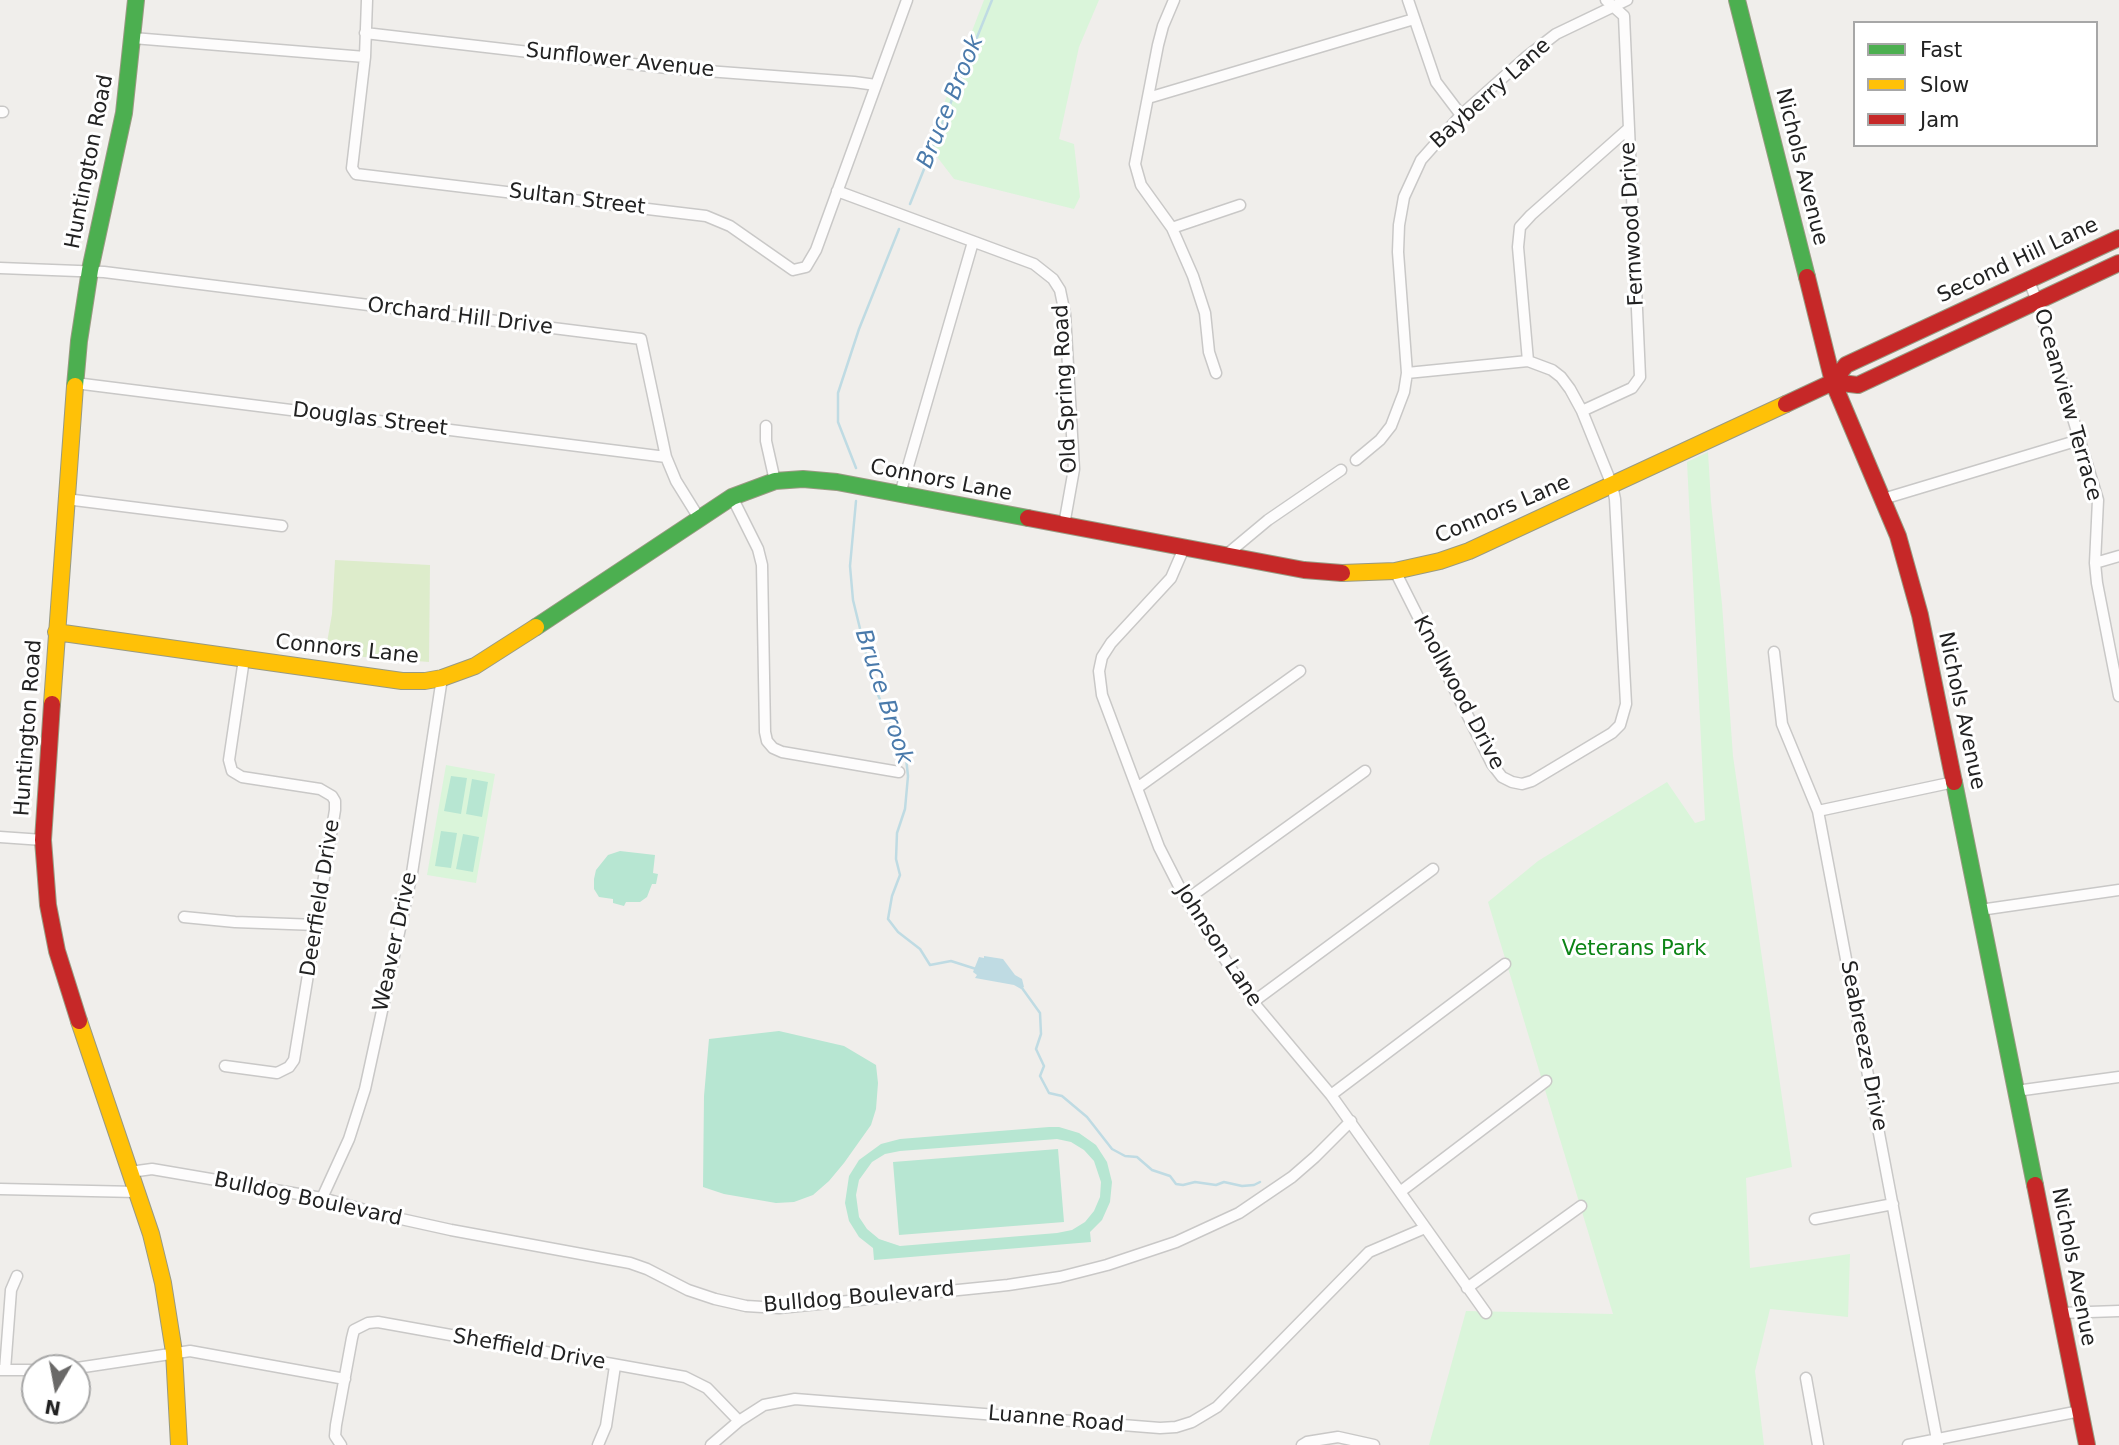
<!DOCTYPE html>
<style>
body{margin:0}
#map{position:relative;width:2119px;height:1445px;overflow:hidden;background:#f0eeeb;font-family:"DejaVu Sans",sans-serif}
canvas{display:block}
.legend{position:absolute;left:1853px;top:21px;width:245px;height:126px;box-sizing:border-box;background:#fff;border:2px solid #a7a7a7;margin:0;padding:9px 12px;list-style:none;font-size:21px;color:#222}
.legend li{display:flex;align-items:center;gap:14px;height:35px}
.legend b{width:35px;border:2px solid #a7a7a7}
.north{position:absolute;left:21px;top:1354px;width:70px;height:70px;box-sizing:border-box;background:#fff;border:2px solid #a7a7a7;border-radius:50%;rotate:190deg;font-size:19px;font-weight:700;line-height:28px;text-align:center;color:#222}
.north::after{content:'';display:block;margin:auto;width:24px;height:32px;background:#6a6968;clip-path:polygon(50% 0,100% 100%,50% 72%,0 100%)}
</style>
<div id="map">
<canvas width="2119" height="1445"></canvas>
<ul class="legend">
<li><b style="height:9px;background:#4caf50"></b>Fast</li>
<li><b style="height:9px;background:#ffc107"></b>Slow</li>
<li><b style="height:9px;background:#c62828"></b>Jam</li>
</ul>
<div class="north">N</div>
</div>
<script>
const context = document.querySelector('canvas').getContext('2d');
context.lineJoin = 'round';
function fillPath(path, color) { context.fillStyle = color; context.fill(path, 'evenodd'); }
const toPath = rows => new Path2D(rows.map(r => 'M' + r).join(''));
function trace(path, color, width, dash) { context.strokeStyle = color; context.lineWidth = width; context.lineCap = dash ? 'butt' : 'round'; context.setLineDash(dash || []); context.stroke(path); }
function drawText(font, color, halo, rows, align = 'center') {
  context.font = font + ' "DejaVu Sans",sans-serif'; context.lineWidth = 6; context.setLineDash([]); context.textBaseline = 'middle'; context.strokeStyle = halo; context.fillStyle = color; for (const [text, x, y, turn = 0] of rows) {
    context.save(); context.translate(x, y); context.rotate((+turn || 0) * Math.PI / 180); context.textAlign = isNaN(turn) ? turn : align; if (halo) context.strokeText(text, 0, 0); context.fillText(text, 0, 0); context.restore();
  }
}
fillPath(toPath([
 [335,560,430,565,429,662,325,654,332,614]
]), '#ddeccb');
fillPath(toPath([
 [984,0,1099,0,1079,47,1059,139,1074,144,1080,197,1074,209,954,179,928,145],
 [1708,452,1711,502,1722,604,1733,756,1792,1167,1746,1178,1750,1268,1850,1254,1848,1317,1770,1309,1755,1371,1764,1445,1429,1445,1466,1311,1613,1314,1488,902,1538,861,1667,782,1695,823,1705,820,1687,462],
 [446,765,495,774,476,883,427,875]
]), '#daf5da');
fillPath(toPath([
 [451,776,467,778,461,814,444,811],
 [472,779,488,782,482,817,466,814],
 [441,831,457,833,451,868,435,866],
 [463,834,479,837,473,872,456,869],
 [620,851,655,855,653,873,658,874,656,884,652,884,647,897,640,902,626,902,624,906,613,903,613,899,599,897,594,889,594,879,596,870,608,855],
 [779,1031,844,1046,876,1065,878,1083,876,1109,871,1125,844,1163,829,1181,813,1195,794,1202,776,1203,724,1194,703,1187,704,1096,709,1039],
 [1049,1127,1059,1127,1079,1133,1096,1145,1107,1162,1112,1182,1110,1202,1102,1220,1090,1232,1091,1242,874,1260,873,1248,859,1237,849,1221,845,1203,849,1176,859,1160,881,1144,900,1139],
 [1057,1139,1071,1142,1084,1150,1094,1161,1101,1182,1100,1197,1094,1211,1085,1222,1072,1230,1057,1233,900,1246,879,1239,867,1229,859,1217,856,1195,859,1180,872,1162,885,1154,900,1151],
 [1058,1149,1064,1222,899,1235,893,1162]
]), '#b7e6d2');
fillPath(toPath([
 [984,956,1003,959,1015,975,1022,979,1024,987,1021,989,1014,985,975,978,977,975,973,972,979,957,984,958]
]), '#bfdbe3');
trace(toPath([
 [910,204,992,0],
 [856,468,838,422,838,393,859,329,899,229],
 [856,501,850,566,853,600,874,686,906,758,908,776,905,809,897,833,896,859,900,875,892,896,888,919,898,932,920,949,930,965,951,961,976,969],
 [1022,988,1040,1013,1041,1034,1036,1049,1044,1066,1040,1076,1049,1093,1062,1096,1087,1117,1112,1149,1125,1156,1137,1157,1152,1170,1170,1176,1176,1184,1183,1185,1195,1182,1216,1185,1224,1182,1242,1186,1254,1185,1260,1182]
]), '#bfdbe3', 2.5);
const street = toPath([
 [367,0,365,57,352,168,356,174,706,216,730,226,793,270,806,267,816,250,907,0],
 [1174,0,1163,26,1158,45,1135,164,1141,185,1172,228,1193,276,1205,313,1209,352,1216,373],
 [1408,0,1436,82,1461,115],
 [365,33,667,68,854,82,876,85],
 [133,38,365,57],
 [1148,98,1414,19],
 [0,112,3,112],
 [837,191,1034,264,1053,279,1060,290,1065,314,1074,469,1064,525],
 [1172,228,1240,205],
 [0,268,104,272,641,339,666,457,676,481,699,518],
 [2029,281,2037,301,2098,500,2095,563,2097,583,2119,696],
 [1528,361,1518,247,1520,227,1531,215,1628,129],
 [75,383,666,457],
 [1582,411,1632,388,1640,377,1624,16,1606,0],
 [766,426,766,441,775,481],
 [1356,460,1380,440,1391,426,1404,392,1407,373,1398,252,1399,225,1404,197,1421,160,1461,115,1525,58,1556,34,1627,0],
 [900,494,973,242],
 [732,497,758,549,762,565,765,732,767,741,773,748,782,752,899,772],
 [66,499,282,526],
 [1883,499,2079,440],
 [1184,548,1171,578,1111,643,1102,657,1099,671,1102,695,1159,847,1186,900,1253,1002,1331,1095,1486,1313],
 [1226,555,1268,520,1341,470],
 [2095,563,2119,556],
 [1395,571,1492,764,1502,777,1512,782,1522,784,1532,781,1612,733,1620,725,1626,704,1615,499,1612,485,1582,411,1570,389,1561,377,1552,370,1528,361,1407,373],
 [1774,652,1782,724,1818,811,1938,1445],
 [1137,788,1300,671],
 [1818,811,1954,782],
 [0,837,43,840],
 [1186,900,1365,771],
 [1980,910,2119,890],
 [184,917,235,922,317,925],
 [1253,1002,1433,869],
 [225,1066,277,1073,289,1067,294,1060,335,810,335,801,332,796,320,789,242,777,232,771,229,760,244,659],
 [2016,1091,2119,1077],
 [1331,1095,1505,964],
 [130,1172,152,1169,322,1198,383,1215,451,1230,630,1263,647,1269,688,1290,715,1299,746,1306,779,1308,1008,1285,1060,1277,1107,1265,1176,1242,1239,1213,1292,1177,1315,1157,1351,1121],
 [0,1189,137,1192],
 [1400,1192,1546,1081],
 [322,1198,349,1139,365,1089,412,873,442,678],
 [1815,1219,1893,1204],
 [1467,1288,1581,1206],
 [2060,1313,2119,1311],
 [77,1368,190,1351,345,1379],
 [0,1370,35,1370],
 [5,1370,11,1290,17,1276],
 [1806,1378,1818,1445],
 [341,1445,335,1436,336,1425,352,1338,354,1330,368,1323,378,1322,685,1377,707,1388,739,1421],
 [598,1445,606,1426,615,1366],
 [711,1445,739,1421,764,1405,795,1399,1160,1428,1176,1427,1192,1422,1217,1407,1369,1252,1425,1228],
 [1302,1445,1307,1442,1338,1437,1374,1445],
 [1908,1445,2080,1411]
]);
const fast = toPath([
 [1737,0,1807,277],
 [75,386,79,341,90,270,124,113,136,0],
 [536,627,732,497,775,481,803,479,837,482,1028,518],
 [1954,782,2035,1185]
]);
const slow = toPath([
 [1342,573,1395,571,1440,561,1469,551,1786,404],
 [56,632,402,681,425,681,442,678,475,666,536,627],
 [52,704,75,386],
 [79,1021,151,1234,163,1283,174,1352,179,1445]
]);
const jam = toPath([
 [1807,277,1833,382,1898,536,1920,615,1954,782],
 [1833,382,1858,385,2119,263],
 [1786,404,1833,382,1846,365,2119,238],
 [1028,518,1304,570,1342,573],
 [52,704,43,840,48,905,57,951,79,1021],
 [2035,1185,2087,1445]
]);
trace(street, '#c9c8c7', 13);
trace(fast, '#999a82', 18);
trace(slow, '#999a82', 18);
trace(jam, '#999a82', 18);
trace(street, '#fdfcfc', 10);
trace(fast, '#4caf50', 16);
trace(slow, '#ffc107', 16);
trace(jam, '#c62828', 16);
drawText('21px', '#222', '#fff', [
 ["Sunflower Avenue",620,61,6],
 ["Bayberry Lane",1491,94,-42],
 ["Huntington Road",90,162,-79],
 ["Nichols Avenue",1801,167,76],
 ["Sultan Street",577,200,7],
 ["Fernwood Drive",1633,224,-93],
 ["Second Hill Lane",2018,261,-25],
 ["Orchard Hill Drive",460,317,7],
 ["Old Spring Road",1066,389,-93],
 ["Oceanview Terrace",2067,405,74],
 ["Douglas Street",370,420,7],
 ["Connors Lane",941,481,11],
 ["Connors Lane",1503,510,-23],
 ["Connors Lane",347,650,6],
 ["Knollwood Drive",1458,693,62],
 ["Nichols Avenue",1961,711,78],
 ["Huntington Road",29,728,-86],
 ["Deerfield Drive",321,898,-81],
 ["Weaver Drive",396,942,-78],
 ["Johnson Lane",1218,946,57],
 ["Seabreeze Drive",1863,1046,79],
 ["Bulldog Boulevard",308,1200,12],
 ["Nichols Avenue",2073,1267,79],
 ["Bulldog Boulevard",859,1298,-5],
 ["Sheffield Drive",529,1350,10],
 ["Luanne Road",1056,1420,5]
]);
drawText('21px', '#0c8416', '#fff', [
 ["Veterans Park",1634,950]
]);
drawText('italic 23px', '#4a7aab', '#fff', [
 ["Bruce Brook",951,102,-68],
 ["Bruce Brook",883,697,72]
]);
</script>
